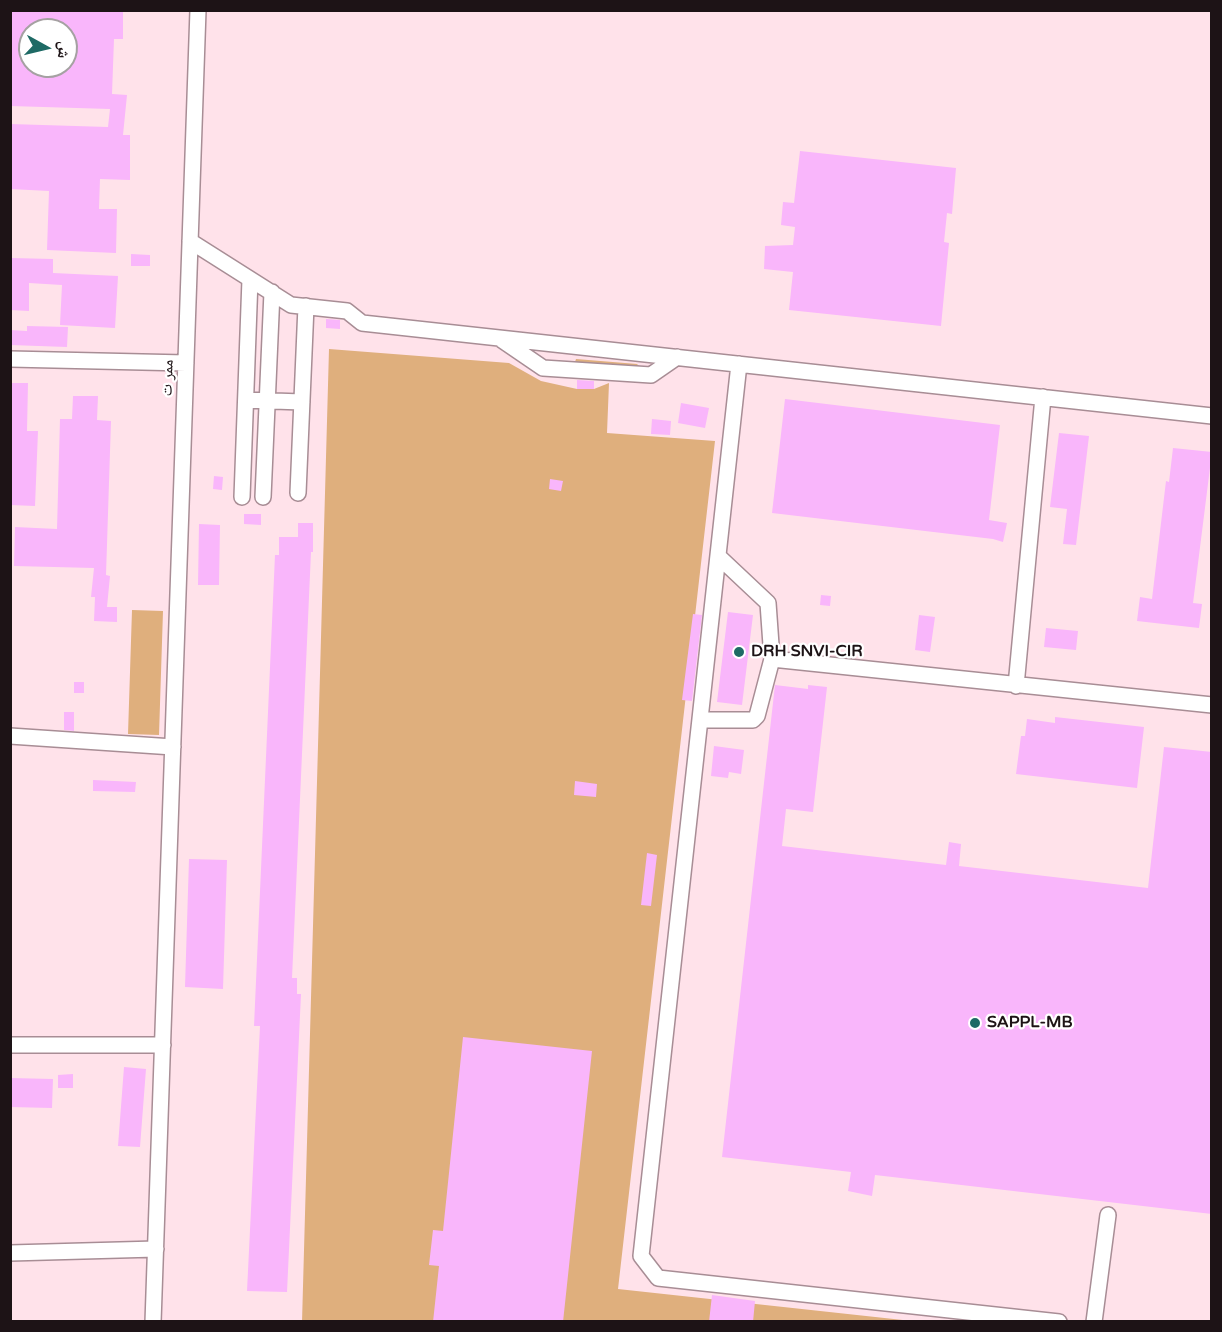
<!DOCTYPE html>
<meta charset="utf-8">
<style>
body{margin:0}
#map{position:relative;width:1222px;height:1332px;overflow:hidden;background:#ffe2ea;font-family:"Varela Round","Noto Naskh Arabic",sans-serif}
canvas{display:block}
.frame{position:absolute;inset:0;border:12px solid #1d1316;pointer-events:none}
.north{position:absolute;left:18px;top:18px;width:60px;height:60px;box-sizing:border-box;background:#fff;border:2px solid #a5a1a2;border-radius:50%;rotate:98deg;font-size:16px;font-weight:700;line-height:24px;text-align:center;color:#1d1316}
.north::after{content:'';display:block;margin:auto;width:21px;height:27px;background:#1e6a65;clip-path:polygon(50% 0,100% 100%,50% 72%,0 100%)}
</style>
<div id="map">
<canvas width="1222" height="1332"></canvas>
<div class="frame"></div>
<div class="north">ش</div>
</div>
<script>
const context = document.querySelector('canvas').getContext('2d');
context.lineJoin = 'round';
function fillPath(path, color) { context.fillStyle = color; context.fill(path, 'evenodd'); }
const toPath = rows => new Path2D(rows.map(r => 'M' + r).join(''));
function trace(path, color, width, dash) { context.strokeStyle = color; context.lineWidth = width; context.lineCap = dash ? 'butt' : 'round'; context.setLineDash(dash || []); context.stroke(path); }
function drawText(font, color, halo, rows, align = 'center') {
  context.font = font + ' "Varela Round","Noto Naskh Arabic",sans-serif'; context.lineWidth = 4.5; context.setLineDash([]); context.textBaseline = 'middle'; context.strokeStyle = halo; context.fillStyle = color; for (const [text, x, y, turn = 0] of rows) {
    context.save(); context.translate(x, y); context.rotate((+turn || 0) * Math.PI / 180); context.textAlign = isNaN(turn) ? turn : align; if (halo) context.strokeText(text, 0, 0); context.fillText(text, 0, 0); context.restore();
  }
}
fillPath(toPath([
 [329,349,509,363,541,381,577,389,594,389,609,383,607,433,715,441,618,1289,912,1321,302,1322],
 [576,359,637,364,641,368,574,365],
 [132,610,163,611,159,735,128,734]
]), '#dfaf7d');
fillPath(toPath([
 [10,10,123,10,123,39,114,39,112,94,127,95,123,135,130,135,130,180,100,179,99,209,117,209,116,253,47,250,49,191,10,189,10,124,108,127,110,109,10,106],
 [30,30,66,30,66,66,30,66],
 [800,151,956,168,952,214,947,213,944,242,949,243,941,326,789,310,793,272,764,269,765,246,793,245,795,227,781,225,783,202,794,203],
 [131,254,150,255,150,266,131,266],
 [11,258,53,259,53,273,118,276,115,328,60,325,62,285,29,283,29,311,10,310],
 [326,319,340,320,340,329,326,328],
 [27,326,68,327,67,347,10,345,10,330,27,331],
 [577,380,594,381,594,389,577,389],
 [10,383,28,383,27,431,38,431,35,506,10,505],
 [73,396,98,396,97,420,111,421,106,575,110,576,107,607,117,607,117,622,94,621,95,597,91,597,94,568,14,566,15,527,57,529,60,419,72,419],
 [785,399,1000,425,989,520,1007,523,1003,542,993,539,772,513],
 [681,403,709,408,705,428,678,423],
 [652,419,671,421,670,435,651,434],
 [1059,433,1089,436,1076,545,1063,544,1067,509,1050,507],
 [1173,448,1212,452,1193,603,1202,604,1199,628,1137,621,1140,597,1152,599,1166,481,1169,482],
 [214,476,223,477,222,490,213,489],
 [550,479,563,481,561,491,549,489],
 [244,514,261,514,261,525,244,524],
 [298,523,313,523,313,552,311,552,292,978,297,978,297,994,301,994,287,1292,247,1291,260,1026,254,1026,275,555,279,555,279,537,298,537],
 [199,524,220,525,219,585,198,585],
 [821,595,831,596,830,606,820,605],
 [728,612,753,615,742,705,717,702],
 [693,614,702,615,692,701,682,700],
 [919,615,935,617,930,652,915,650],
 [1046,628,1078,631,1076,650,1044,647],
 [74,682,84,682,84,693,74,693],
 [775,685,808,689,808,685,827,687,813,812,786,809,782,846,946,865,949,842,961,844,959,866,1148,888,1164,747,1212,752,1212,1214,875,1175,872,1196,848,1191,851,1172,722,1157],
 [64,712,74,712,74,731,64,730],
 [1055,717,1144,727,1137,788,1016,774,1021,736,1025,736,1027,719,1055,723],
 [714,746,744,750,741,774,729,772,728,778,711,776],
 [93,780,136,782,135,792,93,791],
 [575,781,597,784,596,797,574,795],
 [647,853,657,855,651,906,641,905],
 [189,859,227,860,223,989,185,987],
 [463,1037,592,1051,563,1322,433,1322,439,1266,429,1265,433,1230,443,1231],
 [124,1067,146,1069,140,1147,118,1146],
 [73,1074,73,1088,58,1088,58,1075],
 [10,1078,53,1079,52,1108,10,1107],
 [712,1295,755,1301,753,1322,709,1322]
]), '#f9b6fb');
const minor = toPath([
 [190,241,291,305,347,311,362,323,1212,416],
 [502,340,543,368,651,375,677,357],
 [10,359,186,363],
 [739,364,641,1256,658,1278,1059,1322],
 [246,400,302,402],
 [298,493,306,306],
 [242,497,250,279],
 [263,497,272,292],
 [718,556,768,603,772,659,1212,705],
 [1016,686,1043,397],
 [700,720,753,720,757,716,772,659],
 [10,736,173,747],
 [10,1045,163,1045],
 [10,1253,156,1249],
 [153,1322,198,10],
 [1094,1322,1108,1215]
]);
trace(minor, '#a88d95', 18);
trace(minor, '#fff', 15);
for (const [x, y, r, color] of [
 [739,652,6,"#1e6a65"],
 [975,1023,6,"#1e6a65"]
]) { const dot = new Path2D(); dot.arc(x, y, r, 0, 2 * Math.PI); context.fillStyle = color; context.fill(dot); trace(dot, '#fff', 2); }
drawText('16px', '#1d1316', '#fff', [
 ["ممر ت",168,378,-88]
]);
drawText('bold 16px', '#1d1316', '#fff', [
 ["DRH SNVI-CIR",751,652],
 ["SAPPL-MB",987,1023]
], 'left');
</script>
